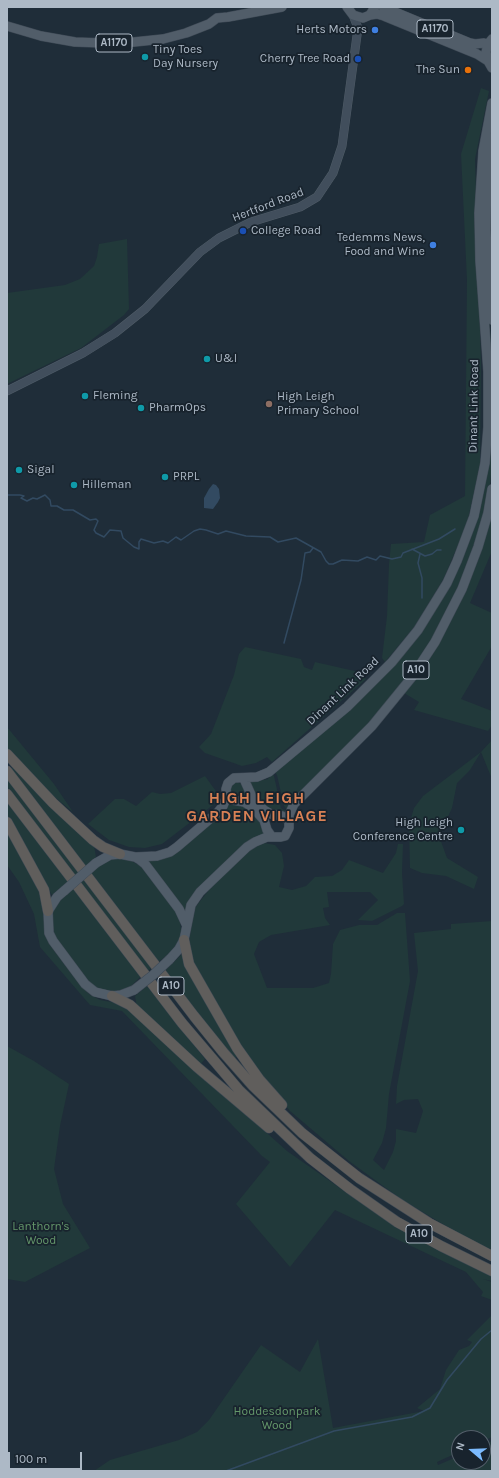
<!DOCTYPE html>
<style>
body{margin:0}
#map{position:relative;width:499px;height:1478px;overflow:hidden;background:#1f2d39;font-family:Karla,sans-serif}
canvas{display:block}
.frame{position:absolute;inset:0;border:8px solid #adb9c6;pointer-events:none}
.north{position:absolute;left:451px;top:1430px;width:40px;height:40px;box-sizing:border-box;background:#18232d;border:1px solid #545f6a;border-radius:50%;rotate:289deg;font-size:11px;font-weight:700;line-height:16px;text-align:center;color:#adb9c6}
.north::after{content:'';display:block;margin:auto;width:14px;height:18px;background:#7bbafd;clip-path:polygon(50% 0,100% 100%,50% 72%,0 100%)}
.scale{position:absolute;left:8px;top:1452px;width:74px;height:18px;box-sizing:border-box;border:2px solid #adb9c6;border-top:0;padding-left:5px;font-size:12px;line-height:14px;white-space:nowrap;color:#adb9c6;-webkit-text-stroke:3px #18232d;paint-order:stroke}
</style>
<div id="map">
<canvas width="499" height="1478"></canvas>
<div class="frame"></div>
<div class="north">N</div>
<div class="scale">100 m</div>
</div>
<script>
const context = document.querySelector('canvas').getContext('2d');
context.lineJoin = 'round';
function fillPath(path, color) { context.fillStyle = color; context.fill(path, 'evenodd'); }
const toPath = rows => new Path2D(rows.map(r => 'M' + r).join(''));
function trace(path, color, width, dash) { context.strokeStyle = color; context.lineWidth = width; context.lineCap = dash ? 'butt' : 'round'; context.setLineDash(dash || []); context.stroke(path); }
function drawText(font, color, halo, rows, align = 'center') {
  context.font = font + ' Karla,sans-serif'; context.lineWidth = 3.5; context.setLineDash([]); context.textBaseline = 'middle'; context.strokeStyle = halo; context.fillStyle = color; for (const [text, x, y, turn = 0] of rows) {
    context.save(); context.translate(x, y); context.rotate((+turn || 0) * Math.PI / 180); context.textAlign = isNaN(turn) ? turn : align; if (halo) context.strokeText(text, 0, 0); context.fillText(text, 0, 0); context.restore();
  }
}
fillPath(toPath([
 [481,88,489,91,475,159,481,363,480,465,467,524,444,578,415,626,385,662,382,658,387,616,389,564,391,544,424,542,430,515,465,496,467,280,461,154],
 [488,146,487,297,492,353,492,466,489,493,483,518,463,578,434,636,417,664,376,717,287,809,284,806,277,775,274,771,337,720,440,600,487,470,485,297],
 [127,239,129,309,124,315,81,348,7,384,7,293,65,285,80,279,94,266,97,257,99,244],
 [492,508,492,551,470,603,492,613,492,646,461,699,492,711,492,725,488,731,414,710,419,702,404,693,425,663],
 [245,647,301,659,304,667,312,670,315,662,359,672,366,679,272,762,267,757,256,763,242,766,205,753,199,747,211,734,234,675,239,654],
 [7,727,54,784,73,812,31,778,7,751],
 [492,740,492,779,481,752,470,770,457,783,452,808,439,836,447,858,478,877,474,889,446,876,422,873,410,868,409,825,414,808,423,796,481,752],
 [13,767,94,845,96,857,85,867,11,769],
 [272,773,274,776,281,808,287,812,286,814,272,812,257,799,250,782,260,780,264,780,268,779],
 [7,776,80,872,75,876,7,787],
 [205,776,218,794,213,805,162,844,145,848,129,847,109,840,88,824,115,799,124,799,136,806,152,792,160,794,171,793],
 [237,782,243,785,250,798,248,799,247,797,242,796,240,798,235,797,231,794,230,788,232,785],
 [7,801,17,812,68,882,52,895,7,816],
 [229,802,240,804,257,816,265,834,263,835,186,913,146,860,157,859,212,821,216,822],
 [7,831,35,878,44,905,45,933,50,945,80,985,89,994,100,1000,117,1003,125,1006,287,1151,350,1195,405,1231,492,1276,492,1281,483,1279,492,1282,492,1300,481,1296,483,1292,466,1272,335,1210,290,1267,236,1204,270,1162,262,1156,122,1011,90,1005,40,947,34,914,19,882,7,865],
 [264,843,275,845,282,853,284,866,279,887,292,890,306,886,315,877,332,876,342,870,349,860,383,873,396,853,398,844,403,844,402,873,404,904,402,906,372,921,358,920,378,900,370,892,327,892,329,907,323,908,325,918,330,925,271,935,259,942,254,954,267,988,313,988,329,983,331,974,333,944,340,930,359,925,377,925,397,913,405,913,410,981,389,1094,386,1128,382,1143,373,1160,384,1170,393,1152,396,1141,396,1129,416,1133,423,1111,418,1099,404,1100,396,1104,397,1086,418,971,414,933,451,929,451,924,492,921,492,1250,471,1241,401,1199,349,1161,290,1111,249,1062,189,959,188,948,194,909,216,881,253,847],
 [119,858,132,861,143,868,175,910,180,921,181,930,180,940,172,952,158,962,91,873,101,863,110,860],
 [84,878,152,967,147,972,79,882],
 [73,888,141,976,129,988,115,992,98,989,91,984,56,939,53,930,53,911,57,903],
 [182,954,238,1055,235,1058,202,1020,165,971],
 [147,986,205,1059,200,1065,137,1007,135,996],
 [7,1046,34,1061,69,1084,60,1126,54,1169,63,1204,90,1248,25,1282,7,1279],
 [492,1315,492,1437,483,1441,483,1438,459,1438,459,1452,437,1462,438,1465,459,1456,459,1462,483,1462,483,1445,492,1441,492,1471,94,1471,110,1460,179,1440,197,1432,209,1420,261,1345,300,1372,318,1339,333,1428,424,1411,417,1408,440,1389,446,1370,459,1350,469,1346,472,1342,467,1340]
]), '#21393a');
fillPath(toPath([
 [213,484,216,485,219,489,220,498,218,502,213,509,204,508,204,498,209,489]
]), '#324a61');
trace(toPath([
 [7,495,20,495,24,496,21,498,27,501,33,498,37,499,45,495,50,500,51,506,57,506,64,510,73,510,90,520,96,519,98,521,94,530,96,533,104,537,110,530,121,531,123,538,134,547,139,549,139,542,141,539,154,543,163,541,168,543,176,537,181,540,194,531,200,529,206,530,218,534,226,531,246,536,270,537,278,542,296,538,321,552,326,561,329,564,333,564,342,560,358,561,367,557,376,560,380,556,392,559,401,557,403,553,439,539,455,529],
 [412,549,425,556,432,554,437,550,441,550],
 [420,554,418,563,422,578,422,598],
 [284,643,301,580,305,553,310,552,313,548],
 [226,1471,334,1431,412,1417,430,1408,447,1380,481,1339,492,1330]
]), '#324a61', 1.5);
const secondary = toPath([
 [7,391,83,353,115,333,145,309,200,252,219,238,251,222,300,207,317,197,333,173,342,146,358,28,353,15]
]);
const primary = toPath([
 [347,7,353,15,363,18,370,15,375,7],
 [383,7,470,43,475,44,484,43,488,44],
 [370,15,377,14,384,16,477,54,488,61],
 [7,26,41,36,75,42,103,43,134,42,163,39,186,33,209,24,217,18,228,17,282,7],
 [492,39,488,44,486,52,488,61,492,68],
 [492,138,487,181,486,230,492,320],
 [244,779,253,799,264,810,271,814,282,816,288,820],
 [272,837,267,830,264,820,252,807,244,802,233,800,227,796,226,789,228,783,234,778,257,777,269,772,347,707,392,662,418,630,447,583,457,561,474,516,485,463,488,427,488,372,480,261,479,213,483,151,492,103],
 [136,857,157,856,170,852,177,847,218,812,223,806,227,796],
 [96,863,110,855,120,854,135,857,140,860,145,864,179,909,186,924],
 [64,891,57,897,48,911,49,933,53,941,85,984,95,992,112,996,121,995,134,990],
 [170,959,179,949,184,940,191,905,200,892,247,847,255,842,267,837,281,837,285,836,289,828,289,815,294,804,372,726,412,677,435,642,462,589,478,547,488,513,492,489]
]);
const trunk = toPath([
 [7,754,53,803,93,840,103,847,120,854],
 [7,771,194,1016,223,1052,253,1086,302,1133,359,1178,429,1223,492,1256],
 [7,794,182,1023,239,1090,310,1158,350,1189,397,1222,441,1246,492,1271],
 [7,822,44,890,48,911],
 [184,940,189,964,237,1048,259,1079,282,1105],
 [112,996,130,1005,197,1067,269,1128]
]);
trace(secondary, '#505c67', 9);
trace(primary, '#3f4a56', 10);
trace(trunk, '#3d4954', 11);
trace(secondary, '#414e5c', 8);
trace(primary, '#515d69', 9);
trace(trunk, '#605e5c', 10);
const primaryBridge = toPath([
 [64,891,96,863],
 [134,990,153,975,170,959]
]);
trace(primaryBridge, '#3f4a56', 10, []);
trace(primaryBridge, '#515d69', 9);
for (const [x, y, r, color] of [
 [375,30,4,"#3f7fe0"],
 [145,57,4,"#0f9aa8"],
 [358,59,4,"#1a4fb4"],
 [468,70,4,"#e8710a"],
 [243,231,4,"#1a4fb4"],
 [433,245,4,"#3f7fe0"],
 [207,359,4,"#0f9aa8"],
 [85,396,4,"#0f9aa8"],
 [269,404,4,"#8d6e63"],
 [141,408,4,"#0f9aa8"],
 [19,470,4,"#0f9aa8"],
 [165,477,4,"#0f9aa8"],
 [74,485,4,"#0f9aa8"],
 [461,830,4,"#0f9aa8"]
]) { const dot = new Path2D(); dot.arc(x, y, r, 0, 2 * Math.PI); context.fillStyle = color; context.fill(dot); trace(dot, '#18232d', 1.5); }
for (const [x, y, w] of [
 [435,29,36],
 [114,43,36],
 [416,670,26],
 [171,986,26],
 [419,1234,26]
]) { const box = new Path2D(); box.roundRect(x - w / 2, y - 9, w, 18, 3); context.fillStyle = '#18232d'; context.fill(box); trace(box, '#adb9c6', 1); }
drawText('bold 11px', '#adb9c6', null, [
 ["A1170",435,29],
 ["A1170",114,43],
 ["A10",416,670],
 ["A10",171,986],
 ["A10",419,1234]
]);
drawText('12px', '#adb9c6', '#18232d', [
 ["Herts Motors",367,30,"right"],
 ["Tiny Toes",153,50],
 ["Day Nursery",153,64],
 ["Cherry Tree Road",350,59,"right"],
 ["The Sun",460,70,"right"],
 ["College Road",251,231],
 ["Tedemms News,",425,238,"right"],
 ["Food and Wine",425,252,"right"],
 ["U&I",215,359],
 ["Fleming",93,396],
 ["High Leigh",277,397],
 ["Primary School",277,411],
 ["PharmOps",149,408],
 ["Sigal",27,470],
 ["PRPL",173,477],
 ["Hilleman",82,485],
 ["High Leigh",453,823,"right"],
 ["Conference Centre",453,837,"right"]
], 'left');
drawText('12px', '#adb9c6', '#18232d', [
 ["Hertford Road",268,205,-21],
 ["Dinant Link Road",474,406,-89],
 ["Dinant Link Road",343,691,-43]
]);
drawText('12px', '#64976a', '#18232d', [
 ["Lanthorn's",41,1227],
 ["Wood",41,1241],
 ["Hoddesdonpark",277,1412],
 ["Wood",277,1426]
]);
context.letterSpacing = '1px';
drawText('bold 16px', '#d98155', '#18232d', [
 ["HIGH LEIGH",257,798],
 ["GARDEN VILLAGE",257,816]
]);
context.letterSpacing = '0px';
</script>
